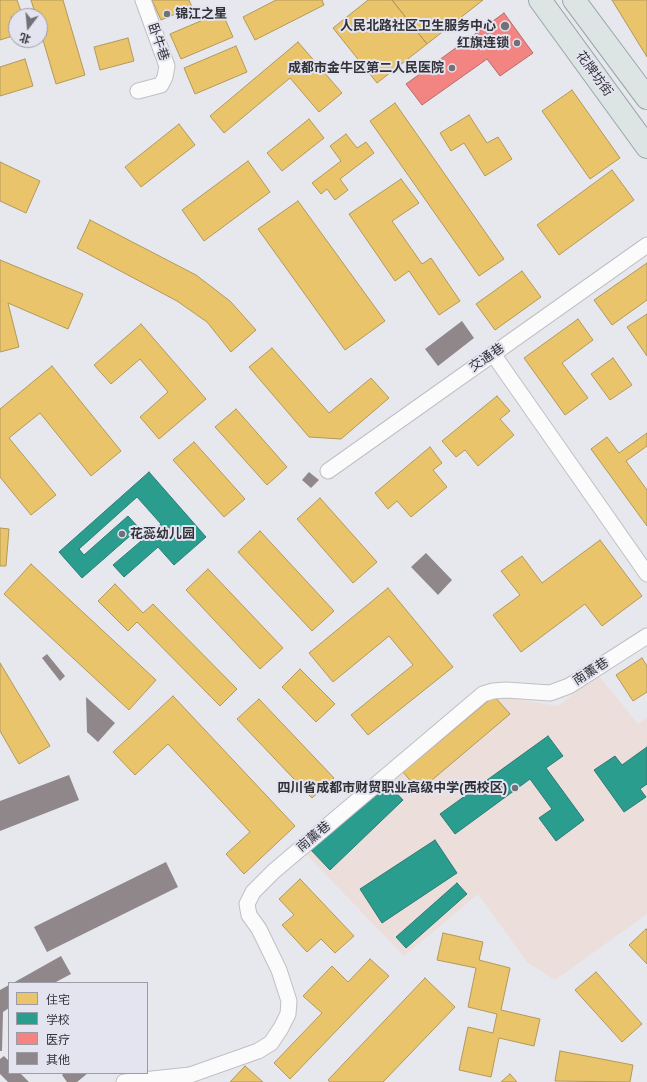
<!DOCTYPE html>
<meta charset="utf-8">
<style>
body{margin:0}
#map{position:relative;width:647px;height:1082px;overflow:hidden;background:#e7e7ee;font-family:Helvetica,"Noto Sans SC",sans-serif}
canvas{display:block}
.legend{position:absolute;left:8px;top:982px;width:140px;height:92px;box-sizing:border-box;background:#e4e4f1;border:1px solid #9c9ca6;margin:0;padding:5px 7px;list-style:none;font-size:12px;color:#313136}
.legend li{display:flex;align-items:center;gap:8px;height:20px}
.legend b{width:20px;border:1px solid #9c9ca6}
.north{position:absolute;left:8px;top:8px;width:40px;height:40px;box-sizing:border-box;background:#e4e4f1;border:1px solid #9c9ca6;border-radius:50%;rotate:196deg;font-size:11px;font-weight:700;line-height:16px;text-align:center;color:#313136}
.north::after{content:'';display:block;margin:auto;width:14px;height:18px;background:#717176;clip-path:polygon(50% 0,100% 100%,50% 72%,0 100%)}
</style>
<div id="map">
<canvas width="647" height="1082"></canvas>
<ul class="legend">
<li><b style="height:11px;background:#e9c46a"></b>住宅</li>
<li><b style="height:11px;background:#2a9d8f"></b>学校</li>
<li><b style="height:11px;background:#f28482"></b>医疗</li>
<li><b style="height:11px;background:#8f8789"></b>其他</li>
</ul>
<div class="north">北</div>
</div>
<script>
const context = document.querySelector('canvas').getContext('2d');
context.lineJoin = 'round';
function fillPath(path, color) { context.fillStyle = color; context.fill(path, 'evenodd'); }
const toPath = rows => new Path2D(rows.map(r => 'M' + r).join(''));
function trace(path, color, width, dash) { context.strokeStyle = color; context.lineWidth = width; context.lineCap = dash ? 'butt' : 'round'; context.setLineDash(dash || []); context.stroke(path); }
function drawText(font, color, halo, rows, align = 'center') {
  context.font = font + ' Helvetica,"Noto Sans SC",sans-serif'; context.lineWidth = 4; context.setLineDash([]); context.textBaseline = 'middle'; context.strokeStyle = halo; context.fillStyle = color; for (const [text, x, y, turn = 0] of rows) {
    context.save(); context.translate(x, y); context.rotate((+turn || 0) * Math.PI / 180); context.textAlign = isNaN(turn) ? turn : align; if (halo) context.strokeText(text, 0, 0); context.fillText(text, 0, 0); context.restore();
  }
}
fillPath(toPath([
 [598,675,638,724,647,718,647,914,555,980,527,962,478,894,404,956,304,852,494,696,558,706]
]), '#ebdedb');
const homes = toPath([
 [0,0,17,0,22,14,11,17,16,35,0,40,0,0],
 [31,0,63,0,85,75,56,84,40,30,40,16,36,16,31,0],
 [152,0,189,0,192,7,161,20,152,0],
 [276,0,322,0,324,5,255,40,243,17,276,0],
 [368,0,392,0,427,44,377,83,333,28,368,0],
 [392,0,483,0,427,44,392,0],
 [612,0,647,0,647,57,639,44,612,0],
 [222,12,233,37,181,59,170,34,222,12],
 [128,38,134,61,100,70,94,47,128,38],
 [298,42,342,93,319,112,290,78,224,133,210,116,298,42],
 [236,46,247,72,195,94,184,68,236,46],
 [25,59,33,86,0,96,0,67,25,59],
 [572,90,620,158,590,179,542,111,572,90],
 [395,103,504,259,479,276,370,121,395,103],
 [469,115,487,143,498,137,512,159,485,176,464,143,451,151,440,133,469,115],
 [309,119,324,138,282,171,267,153,309,119],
 [179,124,195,145,141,187,125,167,179,124],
 [346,134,357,148,366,142,374,153,340,179,348,190,335,200,327,189,321,194,312,183,341,161,330,146,346,134],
 [248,161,270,192,204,241,182,210,248,161],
 [0,162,40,181,26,213,0,201,0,162],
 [612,170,634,200,559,255,537,225,612,170],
 [401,179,419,203,392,221,422,264,431,258,460,301,439,315,409,271,395,281,349,214,401,179],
 [298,201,385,321,345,350,258,229,298,201],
 [90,220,196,275,230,301,256,330,231,352,207,322,177,301,77,248,90,220],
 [0,260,83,294,68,329,8,303,19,347,0,352,0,260],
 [647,263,647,300,612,325,594,300,647,263],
 [522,271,541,297,495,330,476,304,522,271],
 [647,314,647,356,627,327,647,314],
 [578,319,593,340,562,363,588,398,565,415,524,358,578,319],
 [141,324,206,399,159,439,140,417,168,392,140,359,111,384,94,365,141,324],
 [272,348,329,413,371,378,389,398,341,439,309,437,249,367,272,348],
 [613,358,632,385,610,400,591,374,613,358],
 [52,366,121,451,91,476,40,413,9,438,56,495,31,515,0,477,0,409,52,366],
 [497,396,510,411,500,419,514,435,478,466,465,450,456,457,442,441,497,396],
 [236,409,287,467,267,485,215,427,236,409],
 [647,433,647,446,626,461,647,490,647,526,591,449,607,437,619,453,647,433],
 [194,442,245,499,224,517,173,460,194,442],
 [430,447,442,463,433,470,447,487,411,517,397,501,388,509,375,493,430,447],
 [320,498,377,562,353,583,297,519,320,498],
 [0,528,9,529,6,566,0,566,0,528],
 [260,531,334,611,312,631,238,552,260,531],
 [600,540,642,596,602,626,585,604,521,652,493,615,520,595,501,571,522,556,542,583,600,540],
 [31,564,156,680,129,710,4,594,31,564],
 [208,569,283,648,260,669,186,590,208,569],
 [115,584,143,613,153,604,237,689,220,706,137,622,128,631,98,601,115,584],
 [388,588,453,667,368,735,351,715,413,665,389,636,333,682,309,653,388,588],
 [642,658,647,666,647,692,633,701,616,675,642,658],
 [0,663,50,746,19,764,0,731,0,663],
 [300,669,335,704,316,722,282,687,300,669],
 [173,696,295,826,244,874,226,854,250,832,168,744,135,775,113,752,173,696],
 [494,696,510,714,419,791,403,772,494,696],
 [259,699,334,778,312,798,237,719,259,699],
 [300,879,354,936,335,953,321,939,307,952,282,925,294,915,279,899,300,879],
 [646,929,647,930,647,964,629,945,646,929],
 [443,933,483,942,479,960,510,968,501,1010,540,1019,534,1046,499,1038,491,1077,459,1070,468,1027,493,1033,497,1014,468,1007,476,968,437,960,443,933],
 [370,959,389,976,290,1079,274,1063,322,1013,303,996,332,966,348,982,370,959],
 [596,972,642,1024,622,1042,575,990,596,972],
 [425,978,455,1007,383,1082,330,1082,328,1080,425,978],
 [560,1051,633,1065,630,1082,555,1081,560,1051],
 [245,1066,263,1082,230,1082,245,1066],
 [510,1074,517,1082,501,1082,510,1074]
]);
fillPath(homes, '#e9c46a');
trace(homes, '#b2985a', 1);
const schools = toPath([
 [149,472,206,537,174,565,158,547,124,577,113,565,161,524,137,497,79,549,84,555,128,516,139,528,82,578,59,552,149,472],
 [548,736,563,756,546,768,584,820,556,841,539,818,552,809,530,779,455,834,440,814,548,736],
 [647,747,647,784,640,789,646,797,624,812,594,770,615,756,622,765,647,747],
 [384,780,403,800,330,870,310,849,384,780],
 [435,840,457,873,382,923,360,889,435,840],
 [457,883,467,894,406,948,396,937,457,883]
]);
fillPath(schools, '#2a9d8f');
trace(schools, '#2c7d74', 1);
const health = toPath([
 [504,13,533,53,500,76,487,59,422,105,406,84,504,13]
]);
fillPath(health, '#f28482');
trace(health, '#b86b6b', 1);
fillPath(toPath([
 [462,321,474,338,438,366,425,349],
 [309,472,319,480,311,488,302,480],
 [426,553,452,580,438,595,411,567],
 [47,654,65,676,60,681,42,658],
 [86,697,115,723,98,742,87,732],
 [69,775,79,800,0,831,0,801],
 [166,862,178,887,47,952,34,927],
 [61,956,71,974,54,983,13,983],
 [9,985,9,1008,3,1012,2,1051,0,1051,0,990],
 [4,1056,9,1061,9,1073,20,1073,29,1082,8,1082,0,1074,0,1059],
 [64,1073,88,1073,77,1082,67,1082,62,1075]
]), '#8f8789');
const minor = toPath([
 [138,91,161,85,165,77,167,66,143,0],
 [493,354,647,574],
 [328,471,647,245],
 [124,1082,190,1075,258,1051,271,1043,281,1028,288,1014,289,1001,279,970,259,929,249,915,247,904,253,892,274,871,483,694,493,691,506,690,550,693,569,686,647,636]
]);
const primary = toPath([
 [540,0,647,147],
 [574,0,647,98]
]);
trace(minor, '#bfbfc4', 17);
trace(primary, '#98a6a6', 24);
trace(minor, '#fbfbfc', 15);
trace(primary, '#dde5e4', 22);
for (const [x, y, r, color] of [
 [167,14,4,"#717176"],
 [505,26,5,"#717176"],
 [517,43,4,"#717176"],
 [452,68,4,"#717176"],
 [122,534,4,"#717176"],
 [515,788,4,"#717176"]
]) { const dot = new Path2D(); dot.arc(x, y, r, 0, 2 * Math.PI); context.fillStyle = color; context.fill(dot); trace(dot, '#e4e4f1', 1.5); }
drawText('bold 13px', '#313136', '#e4e4f1', [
 ["锦江之星",175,14,"left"],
 ["人民北路社区卫生服务中心",496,26],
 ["红旗连锁",509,43],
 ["成都市金牛区第二人民医院",444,68],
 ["花蕊幼儿园",130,534,"left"],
 ["四川省成都市财贸职业高级中学(西校区)",507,788]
], 'right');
drawText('13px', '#313136', '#e4e4f1', [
 ["卧牛巷",158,42,71],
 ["花牌坊街",594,74,54],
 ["交通巷",487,358,-35],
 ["南薰巷",591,672,-33],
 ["南薰巷",314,837,-40]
]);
</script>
